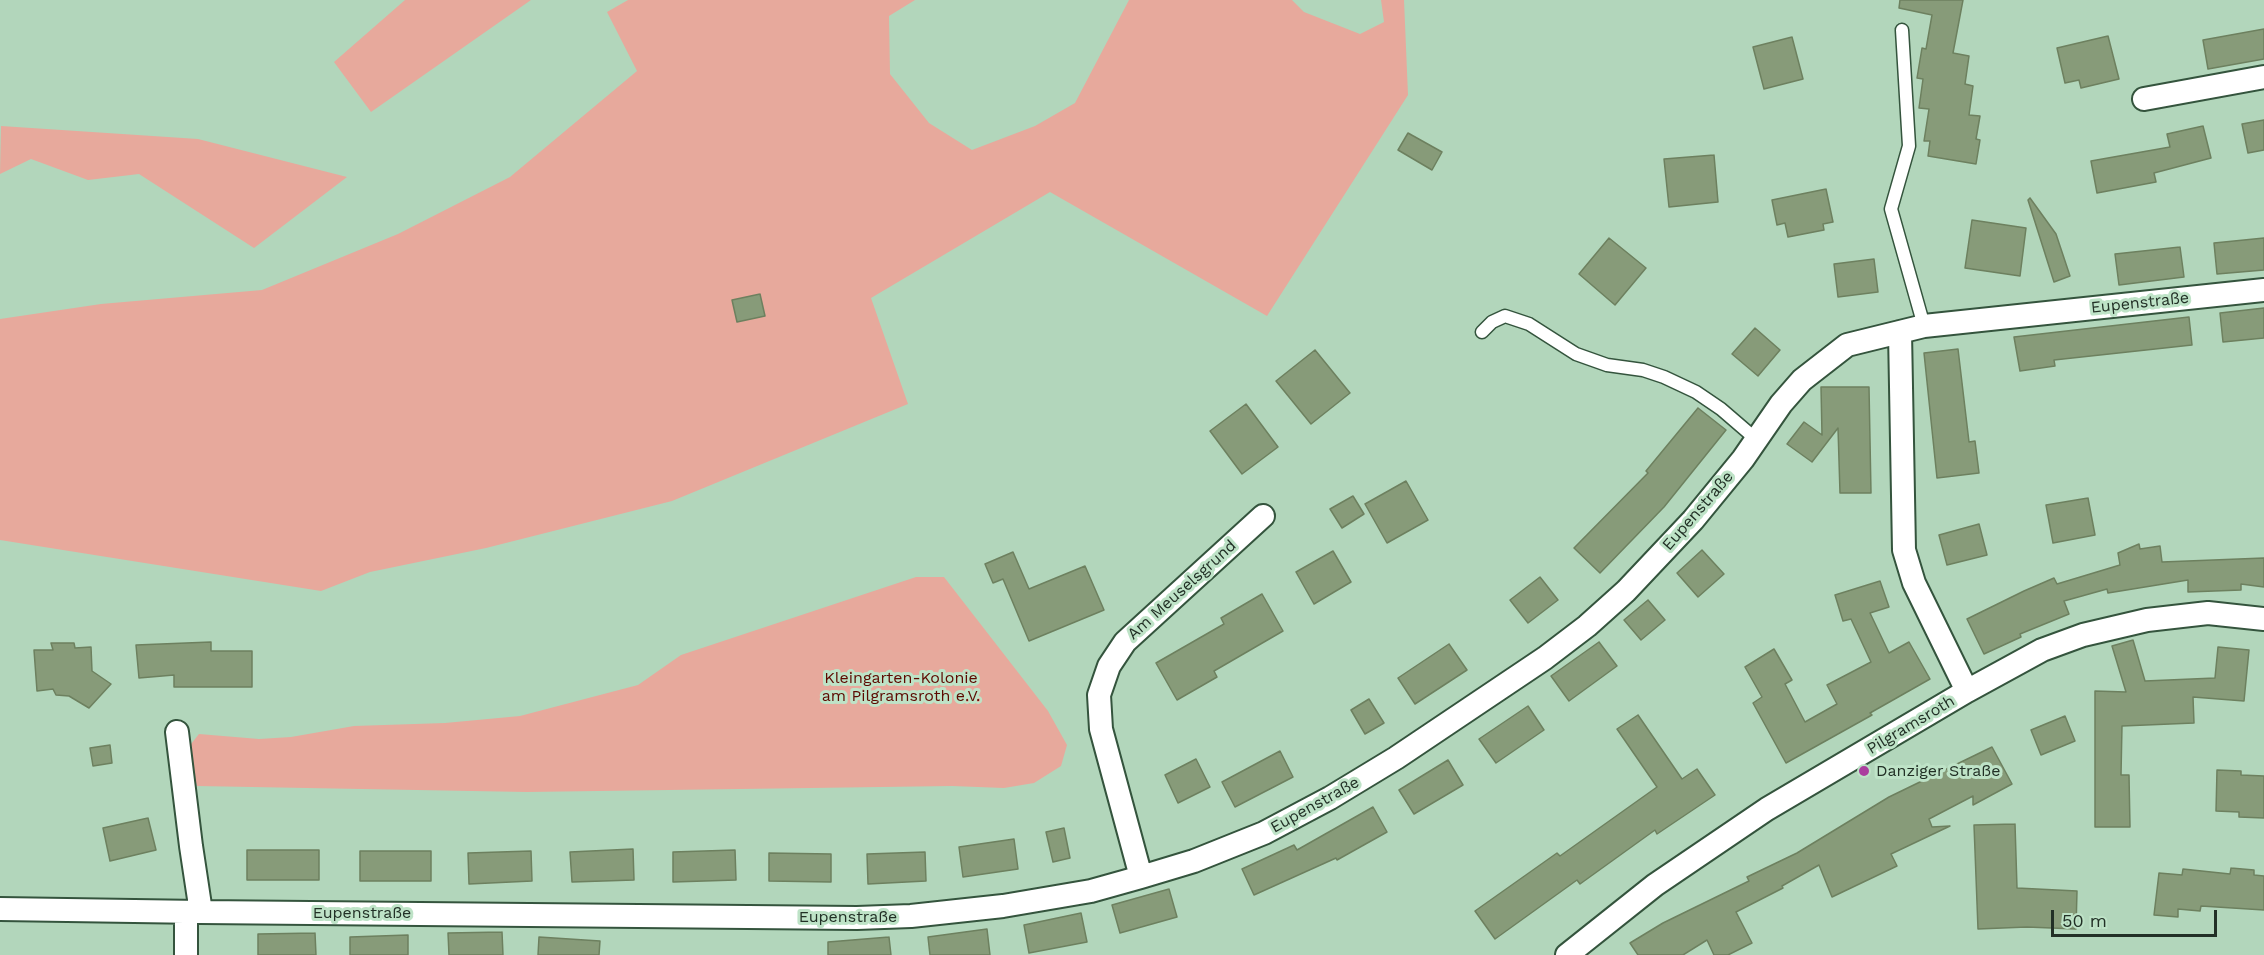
<!DOCTYPE html>
<meta charset="utf-8">
<style>
body{margin:0}
#map{position:relative;width:2264px;height:955px;overflow:hidden;background:#b2d6bb;font-family:"Work Sans",sans-serif}
canvas{display:block}
.scale{position:absolute;left:2051px;top:910px;width:166px;height:27px;box-sizing:border-box;border:3px solid #223026;border-top:0;padding-left:8px;font-size:18px;line-height:21px;white-space:nowrap;color:#223026;-webkit-text-stroke:4px #bee3c7;paint-order:stroke}
</style>
<div id="map">
<canvas width="2264" height="955"></canvas>
<div class="scale">50 m</div>
</div>
<script>
const context = document.querySelector('canvas').getContext('2d');
context.lineJoin = 'round';
function fillPath(path, color) { context.fillStyle = color; context.fill(path, 'evenodd'); }
const toPath = rows => new Path2D(rows.map(r => 'M' + r).join(''));
function trace(path, color, width, dash) { context.strokeStyle = color; context.lineWidth = width; context.lineCap = dash ? 'butt' : 'round'; context.setLineDash(dash || []); context.stroke(path); }
function drawText(font, color, halo, rows, align = 'center') {
  context.font = font + ' "Work Sans",sans-serif'; context.lineWidth = 6; context.setLineDash([]); context.textBaseline = 'middle'; context.strokeStyle = halo; context.fillStyle = color; for (const [text, x, y, turn = 0] of rows) {
    context.save(); context.translate(x, y); context.rotate((+turn || 0) * Math.PI / 180); context.textAlign = isNaN(turn) ? turn : align; if (halo) context.strokeText(text, 0, 0); context.fillText(text, 0, 0); context.restore();
  }
}
fillPath(toPath([
 [405,0,531,0,371,112,334,62],
 [628,0,915,0,889,16,890,74,929,123,972,150,1035,126,1075,103,1129,0,1292,0,1304,12,1360,34,1384,22,1381,0,1404,0,1408,95,1267,316,1050,192,871,298,908,404,672,501,486,548,370,572,321,591,0,540,0,319,101,304,262,290,398,234,510,177,637,71,607,12],
 [1,126,198,139,347,177,254,248,139,174,88,180,31,159,0,174],
 [916,577,944,577,1048,711,1067,745,1061,766,1034,783,1004,788,952,786,527,792,197,786,187,749,199,734,259,739,291,737,354,726,445,723,520,716,638,685,681,655]
]), '#e7a99c');
const building = toPath([
 [1900,0,1963,0,1953,53,1969,56,1965,84,1973,86,1969,115,1980,116,1976,139,1980,140,1976,164,1928,156,1930,141,1924,141,1929,109,1919,108,1923,79,1917,78,1922,48,1926,49,1932,15,1899,8,1900,0],
 [2264,29,2264,59,2208,69,2203,40,2264,29],
 [2108,36,2119,79,2081,88,2079,80,2065,83,2057,48,2108,36],
 [1792,37,1803,79,1764,89,1753,47,1792,37],
 [2264,120,2264,150,2248,153,2242,124,2264,120],
 [2203,126,2211,158,2154,173,2156,182,2097,193,2091,161,2170,147,2167,134,2203,126],
 [1408,133,1442,152,1432,170,1398,150,1408,133],
 [1714,155,1718,202,1669,207,1664,159,1714,155],
 [1826,189,1833,222,1823,224,1824,230,1788,237,1785,223,1777,225,1772,200,1826,189],
 [2030,198,2056,234,2070,276,2054,282,2028,200,2030,198],
 [1972,220,2026,228,2020,276,1965,268,1972,220],
 [1609,238,1646,268,1615,305,1579,274,1609,238],
 [2264,238,2264,270,2217,274,2214,243,2264,238],
 [2180,247,2184,277,2119,285,2115,254,2180,247],
 [1874,259,1878,292,1838,297,1834,264,1874,259],
 [760,294,765,316,737,322,732,300,760,294],
 [2264,308,2264,338,2223,342,2220,313,2264,308],
 [2189,317,2192,345,2054,360,2055,366,2020,371,2014,337,2189,317],
 [1755,328,1780,350,1758,376,1732,354,1755,328],
 [1958,349,1969,442,1975,441,1979,473,1937,478,1924,353,1958,349],
 [1315,350,1350,393,1311,424,1276,381,1315,350],
 [1821,387,1869,387,1871,493,1840,493,1838,428,1812,462,1787,444,1804,422,1822,435,1821,387],
 [1246,404,1278,447,1242,474,1210,431,1246,404],
 [1698,408,1726,430,1664,507,1600,573,1574,548,1648,473,1646,471,1698,408],
 [1406,481,1428,520,1387,543,1365,504,1406,481],
 [1353,496,1364,514,1342,528,1330,509,1353,496],
 [2088,498,2095,535,2053,543,2046,505,2088,498],
 [1979,524,1987,555,1947,565,1939,535,1979,524],
 [2139,544,2140,549,2160,546,2162,562,2264,558,2264,587,2241,584,2241,590,2188,592,2188,580,2108,593,2107,589,2064,601,2069,614,2020,634,2021,637,1984,654,1967,619,2024,591,2054,578,2057,584,2120,565,2118,553,2139,544],
 [1702,550,1724,574,1698,597,1677,573,1702,550],
 [1333,551,1351,582,1314,604,1296,572,1333,551],
 [1013,552,1029,589,1085,566,1104,610,1029,641,1003,579,993,583,985,564,1013,552],
 [1540,577,1558,600,1528,623,1510,600,1540,577],
 [1880,581,1889,607,1870,613,1889,653,1909,642,1930,679,1870,713,1872,715,1786,763,1753,703,1762,697,1745,667,1774,649,1792,680,1785,684,1805,722,1837,704,1827,685,1871,662,1851,619,1843,621,1835,595,1880,581],
 [1262,594,1283,631,1214,671,1217,677,1177,700,1156,663,1224,624,1221,618,1262,594],
 [1648,600,1665,620,1641,640,1624,620,1648,600],
 [2133,640,2145,681,2215,678,2218,647,2249,650,2244,701,2193,697,2194,723,2122,726,2121,775,2129,775,2130,827,2095,827,2095,691,2126,692,2112,646,2133,640],
 [211,642,211,651,252,651,252,687,174,687,174,675,139,678,136,645,211,642],
 [1599,642,1617,666,1569,701,1551,676,1599,642],
 [51,643,74,643,75,648,91,647,92,671,111,684,89,708,69,696,56,695,53,689,37,691,34,650,53,650,51,643],
 [1449,644,1467,670,1415,704,1398,678,1449,644],
 [1369,699,1384,723,1365,734,1351,710,1369,699],
 [1528,706,1544,730,1496,763,1479,739,1528,706],
 [1638,715,1682,779,1697,769,1715,795,1657,834,1655,830,1580,884,1577,880,1495,939,1475,911,1557,853,1560,856,1657,787,1617,729,1638,715],
 [2065,716,2075,741,2041,755,2031,730,2065,716],
 [110,745,112,763,93,766,90,748,110,745],
 [1992,747,2012,784,1973,805,1973,796,1929,819,1932,827,1950,826,1891,854,1897,866,1832,897,1819,865,1782,886,1783,888,1736,912,1752,943,1728,955,1714,955,1707,940,1683,955,1638,955,1630,943,1663,923,1749,881,1747,877,1797,853,1889,797,1992,747],
 [1280,751,1293,777,1235,807,1222,782,1280,751],
 [1196,759,1210,787,1178,803,1165,775,1196,759],
 [1448,760,1463,785,1414,814,1399,790,1448,760],
 [2217,770,2241,771,2241,775,2264,776,2264,818,2239,817,2239,812,2216,811,2217,770],
 [1373,807,1387,832,1337,860,1336,858,1254,895,1242,869,1294,845,1297,850,1373,807],
 [148,818,156,850,110,861,103,828,148,818],
 [2015,824,2017,888,2077,891,2076,929,2027,927,1978,929,1974,825,2015,824],
 [1064,828,1070,858,1053,862,1046,832,1064,828],
 [1014,839,1018,869,963,877,959,847,1014,839],
 [633,849,634,880,572,882,570,852,633,849],
 [247,850,319,850,319,880,247,880,247,850],
 [735,850,736,880,673,882,673,852,735,850],
 [360,851,431,851,431,881,360,881,360,851],
 [531,851,532,881,469,884,468,853,531,851],
 [925,852,926,881,868,884,867,854,925,852],
 [769,853,831,854,831,882,769,881,769,853],
 [2231,868,2254,870,2254,875,2264,876,2264,910,2201,906,2200,911,2178,909,2178,917,2154,915,2159,873,2182,875,2183,869,2230,874,2231,868],
 [1169,889,1177,917,1120,933,1112,905,1169,889],
 [1081,913,1087,942,1029,953,1024,925,1081,913],
 [987,929,990,955,930,955,928,937,987,929],
 [502,932,503,955,449,955,448,933,502,932],
 [315,933,316,955,258,955,258,934,315,933],
 [408,935,408,955,350,955,350,937,408,935],
 [539,937,600,941,599,955,538,955,539,937],
 [889,937,891,955,828,955,828,942,889,937]
]);
fillPath(building, '#879b79');
trace(building, '#6d805f', 1.5);
const service = toPath([
 [1902,30,1909,146,1891,209,1924,326],
 [1482,332,1492,322,1505,316,1529,324,1576,354,1607,365,1643,370,1664,377,1696,392,1721,409,1757,440]
]);
const minor = toPath([
 [2144,99,2264,77],
 [1900,332,1904,550,1914,583,1967,691],
 [177,732,191,846,201,912],
 [1141,877,1101,729,1099,695,1109,666,1125,642,1263,516],
 [0,909,201,912,857,918,911,916,1003,906,1091,891,1141,877,1194,861,1264,833,1330,798,1396,758,1545,658,1587,626,1626,591,1693,520,1743,459,1781,404,1802,380,1847,345,1924,326,2264,290],
 [186,912,186,955],
 [1567,955,1655,885,1767,809,1967,691,2042,650,2083,635,2147,620,2208,613,2264,619]
]);
trace(service, '#34543d', 15);
trace(minor, '#34543d', 26);
trace(service, '#fff', 12);
trace(minor, '#fff', 22);
for (const [x, y, r, color] of [
 [1864,771,6,"#ab3e9e"]
]) { const dot = new Path2D(); dot.arc(x, y, r, 0, 2 * Math.PI); context.fillStyle = color; context.fill(dot); trace(dot, '#bee3c7', 2); }
drawText('16px', '#223026', '#bee3c7', [
 ["Eupenstraße",2140,303,-6],
 ["Eupenstraße",1698,511,-49],
 ["Am Meuselsgrund",1182,590,-42],
 ["Pilgramsroth",1911,725,-31],
 ["Eupenstraße",1315,805,-29],
 ["Eupenstraße",362,913],
 ["Eupenstraße",848,917]
]);
drawText('16px', '#5c0900', '#bee3c7', [
 ["Kleingarten-Kolonie",901,678],
 ["am Pilgramsroth e.V.",901,696]
]);
drawText('16px', '#223026', '#bee3c7', [
 ["Danziger Straße",1876,771]
], 'left');
</script>
